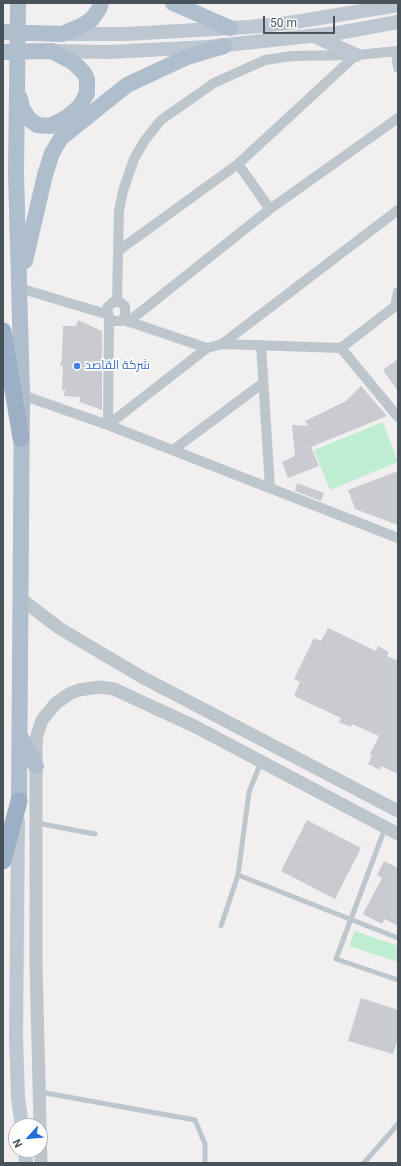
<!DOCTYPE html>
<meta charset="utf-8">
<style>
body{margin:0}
#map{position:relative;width:401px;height:1166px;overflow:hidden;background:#f1efef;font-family:Roboto,sans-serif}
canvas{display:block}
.frame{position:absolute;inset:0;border:4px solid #47525b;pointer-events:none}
.north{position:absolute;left:8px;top:1118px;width:40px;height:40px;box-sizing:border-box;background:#fff;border:1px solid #b5babd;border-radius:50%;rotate:243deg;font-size:11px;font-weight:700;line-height:16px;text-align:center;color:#47525b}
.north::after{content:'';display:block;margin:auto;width:14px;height:18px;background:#206eda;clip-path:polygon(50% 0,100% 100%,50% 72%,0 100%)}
.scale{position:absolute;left:263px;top:16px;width:72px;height:18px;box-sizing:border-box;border:2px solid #47525b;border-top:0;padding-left:5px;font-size:12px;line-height:14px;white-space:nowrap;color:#47525b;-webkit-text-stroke:3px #fff;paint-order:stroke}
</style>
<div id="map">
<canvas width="401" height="1166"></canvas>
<div class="frame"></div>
<div class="north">N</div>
<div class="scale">50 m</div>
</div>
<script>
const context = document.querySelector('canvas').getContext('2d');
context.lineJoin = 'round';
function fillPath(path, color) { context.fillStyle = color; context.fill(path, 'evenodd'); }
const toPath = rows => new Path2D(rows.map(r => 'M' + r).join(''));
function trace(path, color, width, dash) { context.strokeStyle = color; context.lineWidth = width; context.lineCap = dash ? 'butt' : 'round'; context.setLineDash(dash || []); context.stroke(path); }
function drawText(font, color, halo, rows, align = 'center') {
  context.font = font + ' Roboto,Cairo,sans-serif'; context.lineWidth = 3.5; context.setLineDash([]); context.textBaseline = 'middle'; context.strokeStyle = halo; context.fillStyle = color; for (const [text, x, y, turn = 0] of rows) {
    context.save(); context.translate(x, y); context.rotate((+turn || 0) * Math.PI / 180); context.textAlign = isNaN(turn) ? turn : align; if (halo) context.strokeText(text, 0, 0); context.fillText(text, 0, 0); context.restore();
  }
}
fillPath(toPath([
 [383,422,398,462,330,490,314,450],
 [355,931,398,946,398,962,349,946]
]), '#bfedd1');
fillPath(toPath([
 [78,320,102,331,102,410,80,402,80,397,64,396,65,389,62,391,63,366,60,366,62,357,63,326,76,326],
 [398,359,398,391,383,370],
 [361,386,387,416,311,447,319,466,288,478,282,462,295,456,292,425,308,426,305,421,346,401],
 [398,471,398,525,355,509,348,490],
 [297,483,324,493,321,501,295,491],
 [328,628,376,651,378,646,389,652,387,656,398,661,398,774,381,766,380,770,368,764,372,755,370,754,379,736,352,724,351,727,339,722,341,718,294,696,300,682,294,679,314,638,321,641],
 [307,820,361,848,335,899,281,871],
 [384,861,398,868,398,926,385,919,382,924,363,914,382,878,377,875],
 [361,998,398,1010,398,1039,393,1054,348,1041]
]), '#c9cbd1');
trace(toPath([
 [37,823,95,834],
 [385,828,336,959,398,980],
 [238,875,398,938],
 [221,926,238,875,249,792,261,762],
 [40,1092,195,1120,205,1144,205,1163],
 [364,1163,398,1124]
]), '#bdc6cd', 5);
trace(toPath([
 [396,51,398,68],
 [238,164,270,209],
 [118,251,238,164,356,55],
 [19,288,106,314],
 [117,301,119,211,123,191,134,159,145,140,161,120,214,83,265,60,292,56,356,55,398,51],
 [395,306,398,292],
 [124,320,207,348,222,344,341,348,398,304],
 [128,322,270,209,398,118],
 [222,344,398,210],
 [261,345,270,488],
 [341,348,398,417],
 [22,395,108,425,398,538],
 [108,425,109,318,107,308,113,302,120,302,125,306,125,316,121,321,114,321,109,318],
 [108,425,207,348],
 [173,450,263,383]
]), '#bdc6cd', 10);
trace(toPath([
 [20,598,59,628,140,676,398,811],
 [41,1163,36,963,36,745,37,735,42,720,56,703,71,693,79,690,99,687,114,689,196,727,398,834]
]), '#bdc6cd', 13);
trace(toPath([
 [64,34,126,34,249,27,289,23,398,5],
 [314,36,356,55],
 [52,51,109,52,207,47,338,33,398,22],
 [18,821,16,1037,18,1098,22,1126],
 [25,1150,26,1163]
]), '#bdc7d2', 14);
trace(toPath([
 [18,3,16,173,22,395,19,801],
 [173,3,230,28],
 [3,32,62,34,83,25,92,19,99,9,101,3],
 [3,52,52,51,74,63,84,73,87,79,87,93,80,106,66,118,50,126,37,125,29,119,22,108,20,98],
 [25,261,45,175,52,153,61,138,127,85,187,57,224,46],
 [20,736,36,766]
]), '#afbecd', 16);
trace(toPath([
 [3,331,21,438],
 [3,861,19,801]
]), '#9cafc4', 17);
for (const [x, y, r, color] of [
 [77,366,4,"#3f7fe0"]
]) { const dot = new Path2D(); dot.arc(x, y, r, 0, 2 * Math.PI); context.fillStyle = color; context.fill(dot); trace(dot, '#fff', 1.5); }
drawText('12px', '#366cbe', '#fff', [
 ["شركة القاصد",85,366]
], 'left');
</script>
